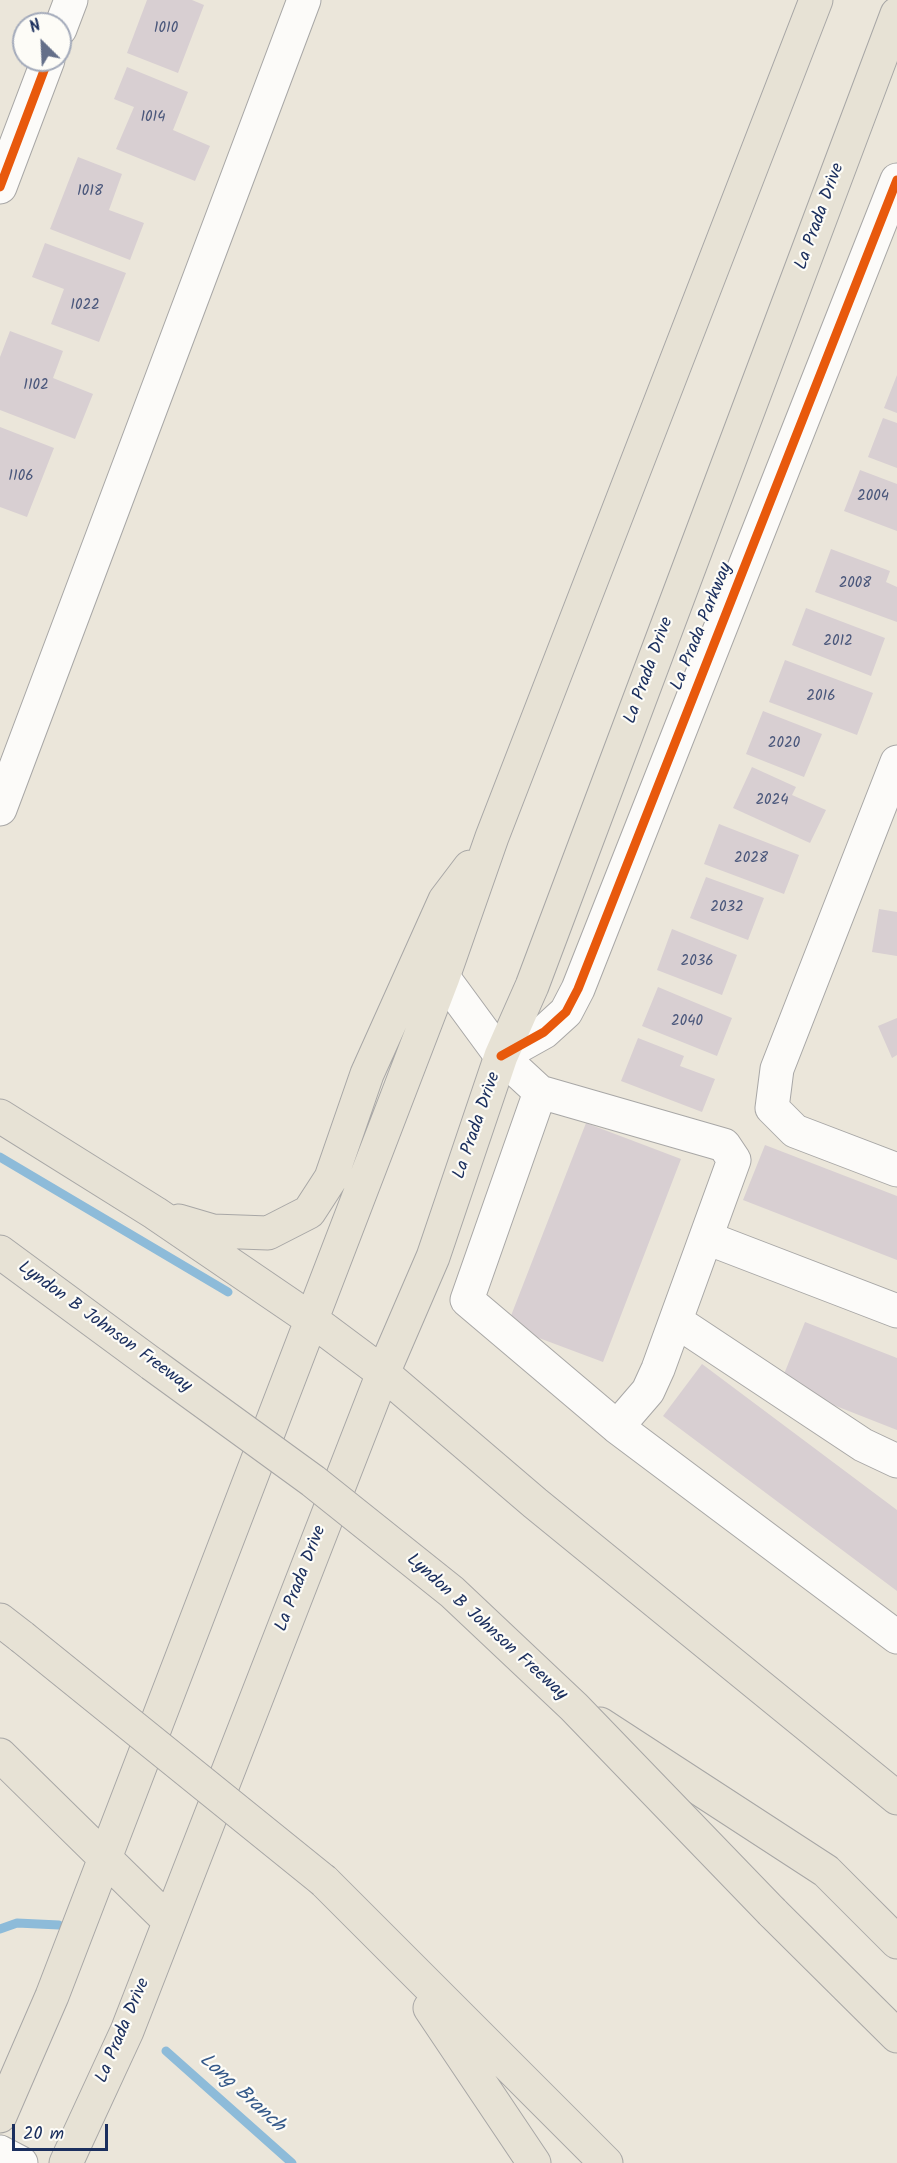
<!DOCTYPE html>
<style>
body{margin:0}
#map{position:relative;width:897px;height:2163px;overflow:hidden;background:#ebe6da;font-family:Kalam,sans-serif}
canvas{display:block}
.north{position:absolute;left:12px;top:12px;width:60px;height:60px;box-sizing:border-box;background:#fdfcf7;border:2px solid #a3aaba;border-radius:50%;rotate:336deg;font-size:16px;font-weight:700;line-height:24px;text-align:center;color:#1b2f5e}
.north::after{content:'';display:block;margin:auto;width:21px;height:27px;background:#646f89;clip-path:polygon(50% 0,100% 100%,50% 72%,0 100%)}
.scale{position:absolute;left:12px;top:2124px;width:96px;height:27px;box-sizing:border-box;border:3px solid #1b2f5e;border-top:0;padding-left:8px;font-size:18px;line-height:21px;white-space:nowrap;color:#1b2f5e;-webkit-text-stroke:4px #fdfcf7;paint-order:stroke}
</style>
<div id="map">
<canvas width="897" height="2163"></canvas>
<div class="north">N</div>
<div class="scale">20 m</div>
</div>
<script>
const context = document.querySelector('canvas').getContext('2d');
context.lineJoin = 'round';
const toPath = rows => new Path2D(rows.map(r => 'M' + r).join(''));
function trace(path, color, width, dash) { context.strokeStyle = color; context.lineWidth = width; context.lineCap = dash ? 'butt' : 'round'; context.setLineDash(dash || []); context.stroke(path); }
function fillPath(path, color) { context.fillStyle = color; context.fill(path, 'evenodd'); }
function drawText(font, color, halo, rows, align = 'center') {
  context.font = font + ' Kalam,sans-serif'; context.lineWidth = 4.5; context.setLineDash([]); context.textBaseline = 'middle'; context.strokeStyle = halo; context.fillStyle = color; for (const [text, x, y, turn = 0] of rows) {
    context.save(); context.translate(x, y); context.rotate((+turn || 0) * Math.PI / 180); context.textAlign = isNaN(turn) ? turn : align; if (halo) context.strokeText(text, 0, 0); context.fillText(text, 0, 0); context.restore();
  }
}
trace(toPath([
 [0,1157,228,1292],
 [0,1929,17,1923,59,1925],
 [166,2051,292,2163]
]), '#8dbbd9', 9);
fillPath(toPath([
 [147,0,192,0,204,5,178,73,127,53],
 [127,67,188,92,173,130,210,146,195,181,116,149,134,107,114,99],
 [78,157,122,174,109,210,144,223,130,260,50,229],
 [45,243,126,273,99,342,51,324,64,289,32,277],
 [10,331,63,351,53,378,93,394,75,439,0,410,0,357],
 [897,375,897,413,884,408],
 [883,418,897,423,897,468,868,457],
 [0,427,54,448,27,517,0,507],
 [860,470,897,484,897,531,844,511],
 [831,549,890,571,886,582,897,587,897,622,815,592],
 [806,608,885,638,871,676,792,645],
 [785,660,873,693,857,735,769,702],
 [763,711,822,734,804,777,746,754],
 [752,767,796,787,792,795,826,810,810,843,733,808],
 [719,824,799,855,784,894,704,864],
 [706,877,764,898,748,940,690,918],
 [879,909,897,912,897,956,872,952],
 [672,929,737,955,722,995,657,970],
 [658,987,732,1018,717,1056,642,1026],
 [897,1018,897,1055,892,1058,878,1026],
 [638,1038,684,1056,680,1066,715,1079,702,1112,621,1081],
 [586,1123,681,1159,603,1362,507,1326],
 [765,1145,897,1196,897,1260,743,1200],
 [805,1322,897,1358,897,1430,780,1384],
 [702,1364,897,1510,897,1591,663,1416]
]), '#d8cfd2');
const minor = toPath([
 [60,29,71,0],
 [0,187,48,60],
 [897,762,777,1069,772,1108,795,1131,897,1170],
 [0,809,304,0],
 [443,977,501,1056,540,1092,724,1145,734,1160,658,1369,648,1391,617,1427,467,1300,540,1092],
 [501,1056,544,1032,566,1012,578,989,897,180],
 [707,1238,897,1311],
 [676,1321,863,1445,897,1461],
 [617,1427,897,1637],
 [0,2152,21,2163]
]);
const major = toPath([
 [0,1116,155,1213,312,1320,383,1373,535,1503,897,1798],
 [179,1221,213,1231,268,1233,309,1212,331,1178,367,1074,445,900,470,867],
 [0,1755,168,1920],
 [0,2116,52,1996,443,977,492,837,816,0],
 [66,2163,127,2031,383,1373,433,1257,501,1056,532,986,897,14]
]);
const highway = toPath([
 [0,1252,152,1364],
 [0,1620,22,1637],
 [600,1724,826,1871,897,1942],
 [324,1881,606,2163],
 [772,1912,897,2036],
 [430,2008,534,2163]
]);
trace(minor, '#a8a7a6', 35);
trace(major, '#a8a7a6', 35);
trace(highway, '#a8a7a6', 35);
trace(minor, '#fcfbf9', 33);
trace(major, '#e7e2d5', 33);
trace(highway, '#e7e2d5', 33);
const highwayBridge = toPath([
 [152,1364,313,1481,452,1592,574,1707,772,1912],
 [22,1637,324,1881]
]);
trace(highwayBridge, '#a8a7a6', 35, []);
trace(highwayBridge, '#e7e2d5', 33);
trace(toPath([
 [0,187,48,60],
 [501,1056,544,1032,566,1012,578,989,897,180]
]), '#e8590c', 9);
drawText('15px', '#4a577b', null, [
 ["1010",166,29],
 ["1014",153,118],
 ["1018",90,192],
 ["1022",85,306],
 ["1102",36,386],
 ["1106",21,477],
 ["2004",873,497],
 ["2008",855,584],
 ["2012",838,642],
 ["2016",821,697],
 ["2020",784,744],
 ["2024",772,801],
 ["2028",751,859],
 ["2032",727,908],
 ["2036",697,962],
 ["2040",687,1022]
]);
drawText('18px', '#1b2f5e', '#fdfcf7', [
 ["La Prada Drive",821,217,-70],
 ["La Prada Parkway",703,627,-68],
 ["La Prada Drive",650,671,-70],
 ["La Prada Drive",478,1126,-71],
 ["Lyndon B Johnson Freeway",104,1328,36],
 ["La Prada Drive",302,1579,-69],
 ["Lyndon B Johnson Freeway",486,1628,42],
 ["La Prada Drive",124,2031,-67]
]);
drawText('italic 20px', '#355989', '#fdfcf7', [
 ["Long Branch",241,2094,42]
]);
</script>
